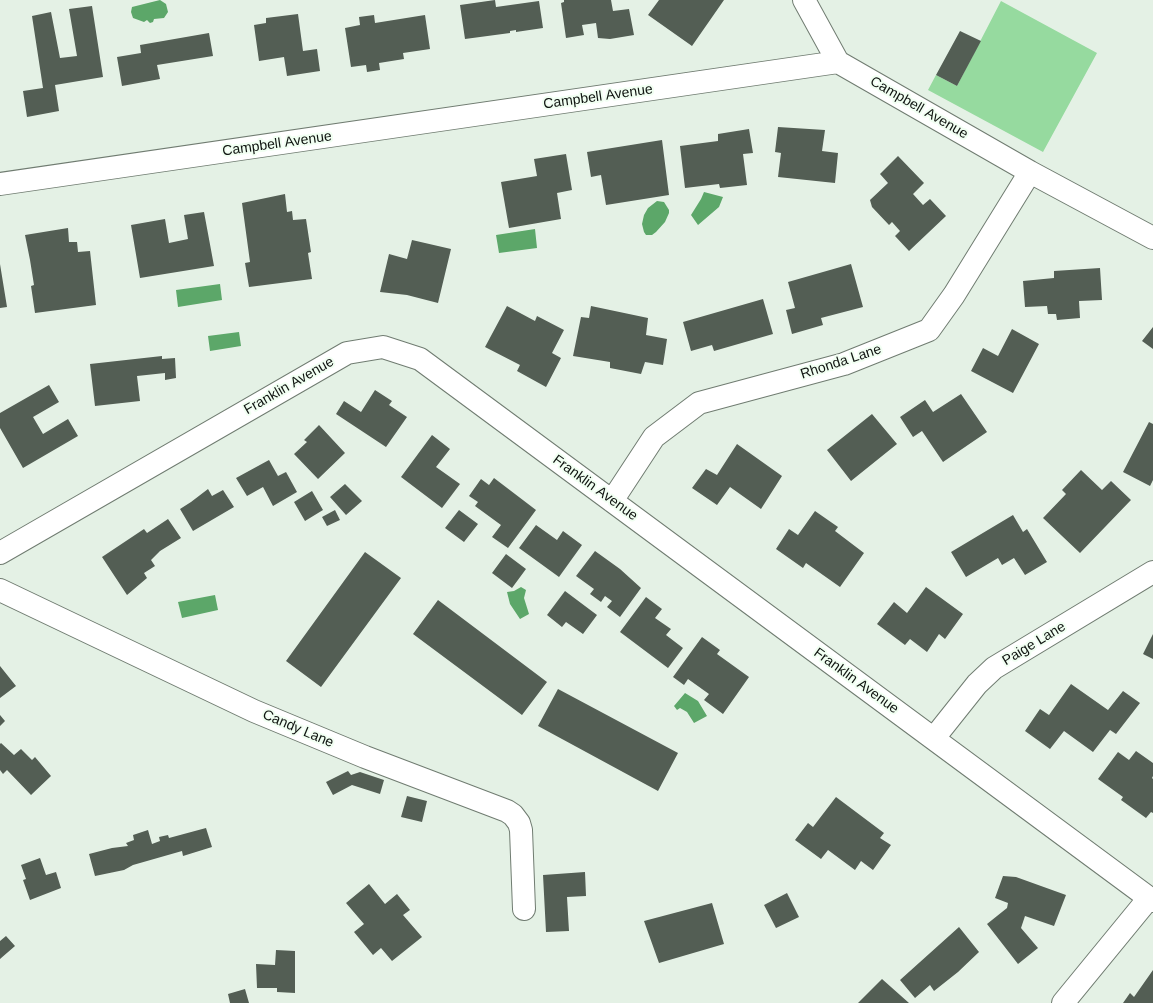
<!DOCTYPE html>
<style>
body{margin:0}
canvas{display:block;background:#e4f1e5}
</style>
<canvas width="1153" height="1003"></canvas>
<script>
const context = document.querySelector('canvas').getContext('2d');
context.lineJoin = 'round';
function fillPath(path, color) { context.fillStyle = color; context.fill(path, 'evenodd'); }
const toPath = rows => new Path2D(rows.map(r => 'M' + r).join(''));
function trace(path, color, width, dash) { context.strokeStyle = color; context.lineWidth = width; context.lineCap = dash ? 'butt' : 'round'; context.setLineDash(dash || []); context.stroke(path); }
function drawText(font, color, halo, rows, align = 'center') {
  context.font = font + ' Helvetica,sans-serif'; context.lineWidth = 4; context.setLineDash([]); context.textBaseline = 'middle'; context.strokeStyle = halo; context.fillStyle = color; for (const [text, x, y, turn = 0] of rows) {
    context.save(); context.translate(x, y); context.rotate((+turn || 0) * Math.PI / 180); context.textAlign = isNaN(turn) ? turn : align; if (halo) context.strokeText(text, 0, 0); context.fillText(text, 0, 0); context.restore();
  }
}
fillPath(toPath([
 [1001,1,1097,53,1043,152,928,90,936,75,957,86]
]), '#96da9f');
fillPath(toPath([
 [160,0,166,4,168,12,164,18,154,19,153,22,150,23,147,20,144,22,133,18,131,12,132,7],
 [704,192,723,197,719,207,698,225,691,215,701,199],
 [657,201,664,202,669,210,669,213,665,222,656,232,652,235,646,235,644,232,642,224,644,215,648,208],
 [535,229,537,248,499,253,496,235],
 [220,284,222,300,178,307,176,290],
 [239,332,241,346,210,351,208,336],
 [521,587,526,590,524,598,529,614,520,619,510,604,507,592,514,591],
 [215,595,218,610,182,618,178,602],
 [685,693,698,701,707,716,694,723,687,712,680,708,677,710,674,706]
]), '#5ca769');
fillPath(toPath([
 [495,0,496,7,539,1,543,28,516,32,516,30,510,31,510,33,465,39,460,5],
 [564,0,611,0,613,11,629,9,634,35,610,39,598,38,596,23,582,25,584,35,566,38,561,3,564,2],
 [659,0,724,0,692,46,648,15],
 [92,6,103,77,55,85,59,111,27,117,23,91,43,88,32,16,51,12,60,58,77,56,69,9],
 [298,14,303,51,317,49,320,71,287,76,284,57,259,61,254,25,266,23,266,18],
 [374,15,375,23,425,15,430,49,403,53,404,59,379,63,380,70,367,72,366,65,351,67,345,28,360,25,359,17],
 [960,31,981,41,957,86,936,75],
 [209,33,213,56,157,65,160,79,122,86,117,57,141,53,140,45],
 [778,127,825,130,822,151,838,153,835,183,778,177,781,153,775,152],
 [749,129,753,153,743,154,747,185,720,188,719,184,685,188,680,146,718,141,718,134],
 [662,140,669,195,606,205,601,175,591,177,587,152],
 [566,154,572,190,557,193,561,219,509,228,501,182,537,176,534,159],
 [898,156,924,183,913,194,923,205,930,199,946,216,909,251,895,236,900,231,892,222,889,225,872,207,870,200,888,183,880,174],
 [285,194,287,212,292,211,293,220,306,219,311,252,308,253,312,279,249,287,245,263,250,262,242,203],
 [204,212,214,266,140,278,131,225,165,219,169,243,188,239,184,215],
 [68,228,69,242,77,242,78,252,90,251,96,305,35,313,31,286,34,285,30,260,25,235],
 [412,240,451,249,438,303,407,295,380,292,389,254,407,259],
 [0,264,7,307,0,308],
 [851,264,863,307,821,318,823,325,792,334,786,310,795,308,788,282],
 [1100,268,1102,300,1079,301,1080,318,1057,320,1056,314,1048,314,1047,306,1025,307,1023,281,1054,278,1054,271],
 [763,299,773,334,714,351,712,345,691,351,683,322],
 [507,306,535,321,537,316,564,330,552,353,561,358,546,387,517,371,520,365,485,347],
 [591,306,648,318,646,335,667,339,663,365,645,362,641,374,610,368,610,362,573,356,581,317,589,318],
 [1153,327,1153,349,1142,341],
 [1012,329,1039,344,1013,393,971,371,983,348,998,356],
 [162,356,162,359,175,358,176,378,165,380,165,373,137,376,140,401,95,406,90,364],
 [49,385,59,402,33,417,43,434,68,419,78,436,23,468,0,428,0,413],
 [375,390,392,401,389,405,407,417,386,447,336,414,344,401,361,412],
 [961,394,987,432,943,462,922,431,913,437,900,417,925,400,933,412],
 [872,414,897,444,851,481,827,450],
 [1149,422,1153,424,1153,480,1150,486,1123,472],
 [319,425,345,453,318,479,294,454,307,442,304,440],
 [432,435,450,449,436,467,460,484,442,508,401,477],
 [737,444,782,476,761,509,730,487,717,505,692,488,706,469,717,475],
 [269,460,278,476,286,472,297,492,273,506,263,487,247,496,236,478],
 [1081,470,1102,490,1111,481,1131,500,1080,553,1043,518,1066,494,1062,490],
 [494,478,536,510,508,548,492,537,501,525,475,506,478,502,469,496,481,479,489,485],
 [345,484,362,501,346,515,330,497],
 [208,489,212,496,223,490,234,507,193,531,180,509,191,502],
 [312,491,323,510,305,521,294,502],
 [335,510,340,520,327,526,322,517],
 [459,510,478,524,464,542,445,528],
 [815,511,838,527,835,531,864,553,840,587,806,563,803,568,776,549,789,529,798,535],
 [1013,515,1023,532,1027,529,1047,562,1025,575,1014,558,1002,565,998,558,966,577,951,552],
 [168,519,181,538,160,551,151,560,155,566,144,573,147,578,127,595,102,557,144,529,147,533],
 [536,525,557,540,563,531,582,545,559,577,519,548],
 [595,551,620,569,641,588,620,617,607,607,612,601,605,596,601,602,590,594,594,589,576,576],
 [365,552,401,578,321,687,286,661],
 [506,554,526,569,512,588,492,573],
 [926,587,963,614,945,639,939,634,927,652,910,639,905,645,877,624,894,602,907,613],
 [565,591,597,615,583,634,566,622,562,627,547,615],
 [646,597,662,609,655,618,671,629,666,635,683,648,668,668,620,632],
 [438,600,547,682,522,715,413,634],
 [1153,634,1153,659,1143,654],
 [702,637,720,650,717,654,749,677,723,714,704,700,709,694,688,679,684,685,673,677],
 [0,666,16,686,0,698],
 [1071,684,1108,710,1123,691,1140,703,1116,734,1110,730,1093,752,1064,731,1050,749,1025,731,1040,709,1049,715],
 [558,689,678,753,658,791,538,726],
 [0,715,5,721,0,726],
 [1,743,14,755,21,749,32,760,35,757,51,776,31,795,7,770,3,774,0,770,0,744],
 [1136,751,1153,763,1153,776,1152,778,1153,779,1153,813,1151,812,1146,818,1121,800,1123,797,1098,779,1118,752,1129,760],
 [348,771,351,775,360,772,384,780,380,794,352,785,333,795,326,782],
 [407,796,427,801,422,822,401,817],
 [836,797,884,833,880,838,891,845,873,870,861,861,855,870,828,850,821,859,795,840,808,823,813,827],
 [206,828,212,847,183,856,182,851,133,865,124,870,95,876,89,854,112,848,128,846,126,843,134,840,133,835,148,830,152,844,160,841,159,837,168,835,169,838],
 [40,858,46,875,56,872,61,888,30,900,23,880,26,879,21,865],
 [585,872,586,896,567,897,569,931,546,932,543,875],
 [1003,876,1016,877,1066,895,1054,926,1025,916,1021,928,1038,948,1018,964,987,924,1007,908,1008,903,995,898],
 [369,884,385,904,397,894,410,910,403,915,422,937,392,961,381,948,373,955,354,932,364,924,346,903],
 [787,893,799,917,776,928,764,905],
 [712,903,724,944,659,963,644,921],
 [959,927,979,952,958,972,934,991,930,985,915,998,900,980],
 [6,936,15,946,0,959,0,941],
 [276,950,295,951,295,993,277,992,277,988,257,988,256,964,275,965],
 [1153,970,1153,1003,1123,1003,1130,993,1134,997],
 [882,979,909,1003,858,1003],
 [245,989,249,1003,230,1003,228,994]
]), '#535e54');
const minor = toPath([
 [804,0,838,62],
 [0,184,838,62,1030,172,1153,238],
 [612,501,654,437,699,403,844,364,929,330,954,295,1030,172],
 [0,553,347,353,383,347,420,359,1153,901],
 [0,590,254,711,365,757,507,811,513,815,519,823,521,830,524,909],
 [934,738,977,684,994,668,1153,572],
 [1063,1003,1149,898]
]);
trace(minor, '#707c71', 24);
trace(minor, '#fff', 22);
drawText('14px', '#0f1410', '#f1fff2', [
 ["Campbell Avenue",598,97,-8],
 ["Campbell Avenue",919,108,30],
 ["Campbell Avenue",277,144,-8],
 ["Rhonda Lane",841,362,-18],
 ["Franklin Avenue",289,386,-30],
 ["Franklin Avenue",595,488,36],
 ["Paige Lane",1034,644,-31],
 ["Franklin Avenue",856,681,36],
 ["Candy Lane",298,729,23]
]);
</script>
